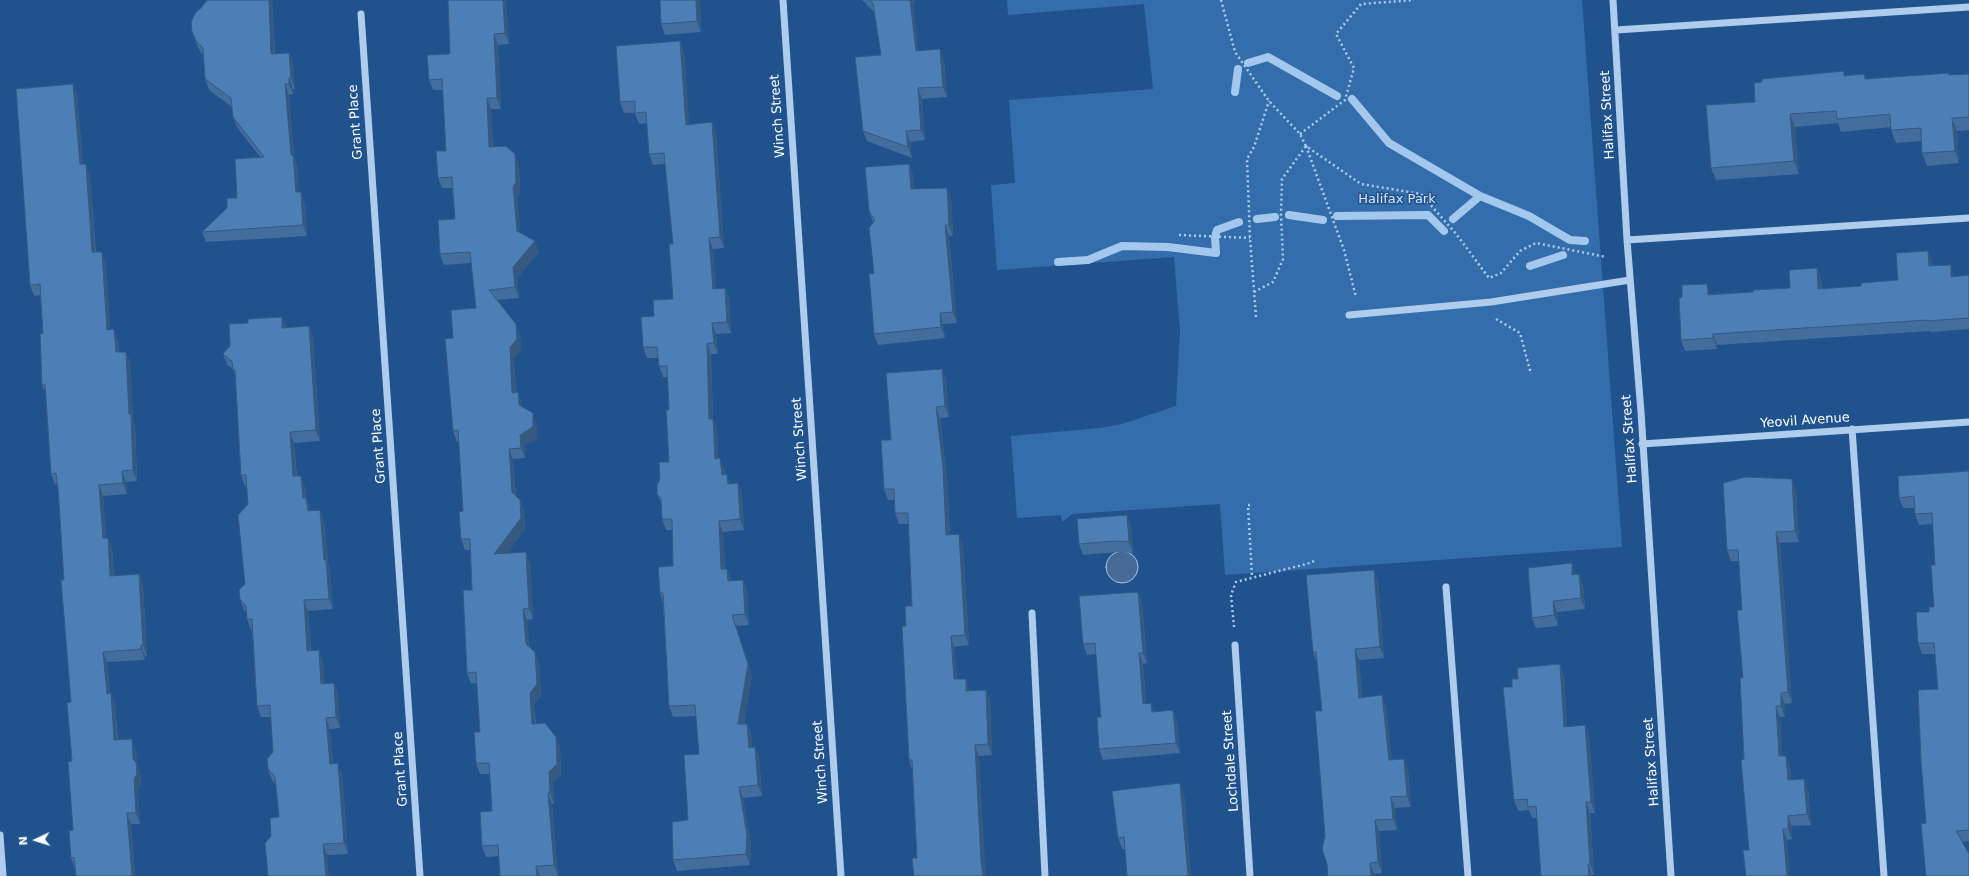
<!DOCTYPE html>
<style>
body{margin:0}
#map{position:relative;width:1969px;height:876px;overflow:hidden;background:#20538e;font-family:"DejaVu Sans",sans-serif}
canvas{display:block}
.north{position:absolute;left:16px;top:820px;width:40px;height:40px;-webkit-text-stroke:3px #20538e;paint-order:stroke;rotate:266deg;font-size:11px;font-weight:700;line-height:16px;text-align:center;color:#fff}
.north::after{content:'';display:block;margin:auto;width:14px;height:18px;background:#fff;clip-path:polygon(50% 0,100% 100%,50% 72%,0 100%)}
</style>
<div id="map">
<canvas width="1969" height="876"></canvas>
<div class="north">N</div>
</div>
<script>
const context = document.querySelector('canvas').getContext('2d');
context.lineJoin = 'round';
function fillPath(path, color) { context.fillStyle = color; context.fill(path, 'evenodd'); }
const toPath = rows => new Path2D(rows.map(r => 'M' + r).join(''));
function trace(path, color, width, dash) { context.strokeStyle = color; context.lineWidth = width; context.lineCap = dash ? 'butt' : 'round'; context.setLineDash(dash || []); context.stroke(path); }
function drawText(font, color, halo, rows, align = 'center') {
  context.font = font + ' "DejaVu Sans",sans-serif'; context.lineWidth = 3; context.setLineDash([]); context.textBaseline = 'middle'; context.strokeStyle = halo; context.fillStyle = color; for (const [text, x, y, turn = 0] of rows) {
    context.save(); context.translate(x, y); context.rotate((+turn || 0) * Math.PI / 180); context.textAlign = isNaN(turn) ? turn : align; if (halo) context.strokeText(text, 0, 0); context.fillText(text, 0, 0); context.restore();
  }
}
fillPath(toPath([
 [1007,0,1582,0,1622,547,1225,575,1220,504,1072,514,1062,522,1061,515,1017,518,1011,436,1100,428,1122,424,1176,406,1180,331,1174,257,997,270,991,185,1015,183,1009,100,1153,89,1144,4,1008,15]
]), '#346dab');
const water = toPath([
 '1106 567a16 16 0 1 1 32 0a16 16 0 1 1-32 0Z'
]);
fillPath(water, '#486b95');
trace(water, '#a3c7ed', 1);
trace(toPath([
 [1248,63,1268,57,1337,96],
 [1235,92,1238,69],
 [1352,99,1389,143,1480,196],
 [1289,215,1323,220],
 [1337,216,1428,215,1444,231],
 [1257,219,1275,217],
 [1453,219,1480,196,1529,216,1570,240,1585,241],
 [1058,262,1088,260,1122,246,1168,247,1216,253,1215,237,1217,230,1239,222],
 [1530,266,1563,255]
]), '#a3c7ed', 8);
trace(toPath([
 [1221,0,1235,52,1269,101,1300,134,1306,146,1361,184,1421,194,1457,235,1489,278,1501,273,1520,251,1536,243,1606,257],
 [1300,134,1345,100,1354,68,1336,34,1361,4,1414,0],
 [1306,146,1344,250,1356,297],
 [1179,235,1250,238],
 [1254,292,1273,282,1283,259,1281,215,1282,179,1306,146],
 [1256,317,1250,238,1247,159,1254,147,1269,101],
 [1496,319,1520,333,1531,374],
 [1250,505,1248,505,1252,577],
 [1234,627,1231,595,1236,582,1310,563,1314,561]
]), '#afccec', 2.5, [2, 3]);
trace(toPath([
 [783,0,841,876],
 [1613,0,1627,240,1641,412,1671,876],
 [361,14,420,876],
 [1616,30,1969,7],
 [1627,240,1969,218],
 [1349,315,1491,302,1630,280],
 [1852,429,1884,876],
 [1642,444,1969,422],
 [1446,587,1468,876],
 [1032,613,1045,876],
 [1235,645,1250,876],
 [0,835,3,876]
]), '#afccec', 7);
fillPath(toPath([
 [272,0,275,54,289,53,293,64,295,89,293,89,293,94,289,95,294,157,297,166,299,192,305,203,307,236,206,242,202,232,227,208,237,198,260,157,237,127,233,117,232,107,209,90,205,79,204,56,201,53,196,43,192,32],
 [506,0,509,44,498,45,501,109,491,109,493,147,519,165,520,193,517,197,520,233,539,252,517,278,519,298,497,300,520,335,521,350,514,358,516,393,522,403,522,407,537,424,537,438,524,446,525,458,513,459,516,495,524,510,525,529,507,553,530,563,533,619,527,620,529,647,539,663,541,695,534,704,536,724,560,747,561,775,553,782,554,804,552,804,558,876,500,876,499,856,486,857,482,846,492,811,490,774,480,774,476,763,480,732,477,683,471,684,467,673,472,590,470,550,465,550,461,539,463,511,459,442,457,442,453,431,453,338,476,308,471,263,444,265,440,254,455,219,452,188,442,188,438,178,446,151,443,90,433,90,429,80,450,54],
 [700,0,701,32,665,35,661,24],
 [862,0,916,0,913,4,918,51,944,60,947,97,922,99,925,140,910,142,912,158,867,141,863,131,881,55,874,12],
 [684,52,689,124,712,122,716,133,724,248,713,249,716,288,725,288,729,299,731,333,716,334,718,354,711,354,713,419,717,430,718,459,724,469,725,474,731,484,738,483,742,494,744,530,723,532,725,569,727,569,731,581,743,580,747,591,749,625,736,626,752,675,744,724,747,724,751,734,752,748,755,747,759,758,762,796,743,798,751,845,750,865,677,871,673,860,688,820,699,754,696,716,673,717,669,706,663,604,660,593,673,566,672,530,666,530,662,519,662,505,657,494,660,479,669,462,669,410,668,377,663,377,659,366,658,358,647,358,643,347,654,316,673,299,673,244,665,164,653,165,649,154,647,123,639,124,635,113,624,113,620,102],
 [1864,74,1866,79,1969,74,1969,130,1957,131,1959,163,1927,166,1922,153,1922,141,1896,143,1891,130,1891,127,1841,132,1838,123,1795,127,1799,174,1716,180,1711,168,1755,102,1846,75],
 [77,95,83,164,90,175,96,252,106,263,110,329,118,340,119,352,126,352,130,363,133,419,135,425,137,481,126,482,127,494,103,496,106,538,108,538,112,549,114,576,139,574,143,585,147,656,145,656,145,660,107,662,110,693,115,704,118,740,136,750,137,763,140,773,141,785,138,789,140,824,131,824,135,876,76,876,75,869,71,858,73,830,71,702,64,580,58,488,57,484,55,485,51,474,46,394,42,385,43,333,40,295,34,296,30,285],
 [909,164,913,175,914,189,951,199,953,236,949,236,957,323,943,324,945,338,878,345,874,334,873,222,869,211],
 [1928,251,1932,262,1933,266,1955,276,1969,275,1969,329,1931,332,1930,331,1717,345,1717,349,1685,351,1681,340,1682,297,1711,294,1753,292,1790,288,1817,268,1821,279,1822,289,1861,286,1898,280],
 [282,317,285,327,313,337,320,441,294,443,297,476,305,487,306,498,311,511,320,510,324,521,328,563,330,571,333,609,308,611,311,651,323,661,324,684,334,683,338,694,340,728,330,729,333,764,342,774,348,854,327,855,271,836,279,817,276,785,272,780,268,769,273,752,271,717,261,717,257,706,252,630,251,630,247,619,247,613,244,610,240,599,245,584,248,504,246,486,245,486,241,475,235,376,233,369,227,365,223,354,230,346,248,323],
 [942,369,946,380,949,417,940,418,947,478,950,534,963,545,969,645,954,647,957,679,970,690,986,690,990,701,992,755,979,756,985,872,917,858,912,770,909,760,906,626,912,606,908,524,899,524,895,513,894,500,888,500,884,489,891,440],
 [1969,471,1969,841,1962,842,1926,823,1938,689,1935,654,1922,654,1918,643,1929,612,1934,607,1935,565,1933,524,1919,525,1915,514,1914,508,1903,508,1899,498],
 [1796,490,1799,542,1780,543,1792,703,1785,704,1785,717,1780,717,1782,756,1786,756,1790,766,1791,780,1804,779,1808,790,1811,825,1792,826,1792,839,1787,840,1749,850,1744,759,1742,610,1739,561,1731,561,1727,550],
 [1127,515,1131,526,1133,553,1118,552,1083,555,1079,544],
 [1576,574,1583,585,1585,609,1557,612,1558,626,1536,628,1532,618],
 [1378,580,1384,658,1359,660,1362,697,1386,706,1391,760,1404,759,1408,770,1411,807,1395,808,1397,830,1379,831,1382,873,1374,874,1374,876,1328,876,1325,836,1322,711,1317,663,1313,652],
 [1138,592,1142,603,1147,663,1143,664,1146,703,1154,712,1177,721,1180,753,1103,760,1099,749,1101,717,1096,654,1087,655,1083,644],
 [1564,675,1567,727,1589,736,1595,813,1590,813,1594,875,1592,875,1592,876,1541,876,1537,818,1532,818,1529,810,1518,811,1514,800,1512,687],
 [1184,794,1191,876,1127,876,1125,849,1122,849,1118,838]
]), '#426d9d');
fillPath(toPath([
 [269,0,272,0,275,65,271,54],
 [503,0,506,0,509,44,505,33],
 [696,0,700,0,701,32,697,21],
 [910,0,916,0,913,4,920,62,916,51],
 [494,34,498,45,501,109,497,98],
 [680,41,684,52,690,135,686,125],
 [940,49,944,60,947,97,943,87],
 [289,53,293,64,295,89,291,78],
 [289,78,293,89,293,94,289,84],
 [73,84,77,95,84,175,80,164],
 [285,84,289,95,294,157,297,166,300,203,296,192,291,155],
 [918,88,922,99,925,140,921,130],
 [487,98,491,109,493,158,489,147],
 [1790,114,1795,127,1799,174,1794,161],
 [1952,118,1957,131,1959,163,1955,151],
 [712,122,716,133,724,248,720,237],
 [906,131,910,142,912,158,908,147],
 [515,154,519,165,520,193,517,197,521,242,517,231,513,187],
 [86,164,90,175,96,263,92,252],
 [909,164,913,175,915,200,911,189],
 [947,188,951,199,953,236,949,225],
 [301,192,305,203,307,236,303,225],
 [945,225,949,236,957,323,953,312],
 [709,238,713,249,717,299,713,289],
 [535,241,539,252,517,278,519,298,515,287,513,267],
 [1928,251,1932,262,1933,277,1929,266],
 [102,252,106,263,111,341,107,330],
 [1951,265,1954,276,1955,287,1951,277],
 [1817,268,1821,279,1822,300,1818,289],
 [1707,284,1711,294,1708,295],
 [725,288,729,299,731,333,727,322],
 [940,313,943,324,945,338,941,327],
 [282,317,286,328,282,328],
 [712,323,716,334,718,354,714,343],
 [516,324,520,335,521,350,514,358,516,404,512,393,510,347],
 [309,326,313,337,320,441,316,430],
 [114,329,118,340,119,363,116,352],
 [1713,334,1717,345,1717,349,1713,338],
 [707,343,711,354,713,419,717,430,719,470,715,459,709,419],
 [126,352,130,363,133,419,135,425,137,481,133,470],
 [942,369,946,380,949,417,945,406],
 [518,392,522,403,523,416,519,405],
 [936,407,940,418,947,478,950,545,946,535],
 [533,413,537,424,537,438,524,446,525,458,521,448,520,435],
 [290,432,294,443,297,487,293,476],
 [509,449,513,459,516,503,512,492],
 [720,458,724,469,726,486,722,475],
 [122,471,126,482,127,494,123,483],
 [727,474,731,485,728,484],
 [301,476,305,487,307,509,303,498],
 [1792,479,1796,490,1799,542,1795,531],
 [738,483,742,494,744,530,740,519],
 [99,485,103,496,107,549,103,538],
 [306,498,310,509,312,522,308,511],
 [520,500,524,510,525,529,498,565,494,554],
 [320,510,324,521,328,563,330,571,333,609,329,599,324,560],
 [1127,515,1131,526,1133,553,1129,542],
 [719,521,723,532,725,580,721,569],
 [1776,532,1780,543,1792,703,1788,692],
 [959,534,963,545,969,645,965,635],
 [108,538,112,549,114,587,110,576],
 [526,552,530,563,533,619,529,608],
 [1572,563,1576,574,1572,575],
 [727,569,731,580,732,592,728,581],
 [1374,570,1378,580,1384,658,1380,647],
 [139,574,143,585,147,656,143,645],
 [1579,574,1583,585,1585,609,1581,598],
 [743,580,747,591,749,625,745,614],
 [1138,592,1142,603,1147,663,1143,653],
 [304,600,308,611,311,662,307,651],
 [1553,601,1557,612,1558,626,1554,615],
 [523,609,527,620,530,655,526,644],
 [732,615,752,675,742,735,738,724],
 [951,636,954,647,958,690,954,679],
 [141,645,145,656,145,660,141,649],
 [1355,649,1359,660,1363,709,1359,698],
 [319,650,323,661,325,695,321,684],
 [103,652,107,662,111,705,107,694],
 [535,652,539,663,541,695,534,704,536,735,532,724,530,693],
 [1139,653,1143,664,1147,715,1143,704],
 [1560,664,1564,675,1568,738,1564,727],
 [966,679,970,690,970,702,966,691],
 [334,683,338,694,340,728,336,717],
 [986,690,990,701,992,755,988,744],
 [111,693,115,704,118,751,114,740],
 [1781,693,1785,704,1785,717,1781,706],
 [1382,695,1386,706,1393,771,1389,760],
 [1151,703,1155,714,1152,712],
 [1776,706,1780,717,1783,767,1779,756],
 [1173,710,1177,721,1180,753,1176,743],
 [326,718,330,729,334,775,330,764],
 [747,724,751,734,753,759,749,748],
 [1585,725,1589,736,1595,813,1591,802],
 [556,737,560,747,561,775,553,782,554,804,550,793,549,772],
 [132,739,136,750,137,763,140,773,141,785,138,789,140,824,136,813],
 [975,745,979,756,986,876,983,876,981,861],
 [755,747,759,758,762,796,758,785],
 [1786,756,1790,766,1792,791,1788,780],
 [1404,759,1408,770,1411,807,1407,796],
 [338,763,342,774,348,854,344,843],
 [1804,779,1808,790,1811,825,1807,814],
 [1180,783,1184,794,1191,876,1188,876],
 [739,787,743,798,751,845,750,865,746,854],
 [548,793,552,804,558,876,554,865],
 [1391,797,1395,808,1397,830,1393,819],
 [1586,802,1590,813,1594,875,1590,864],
 [127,813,131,824,135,876,132,876],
 [1788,816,1792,826,1792,839,1788,829],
 [1375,820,1379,831,1382,873,1378,862],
 [1783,829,1787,840,1790,876,1787,876],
 [323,844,327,855,329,876,326,876],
 [1370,863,1374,874,1374,876,1371,876],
 [1588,864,1592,876,1589,876],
 [536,866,540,876,537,876]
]), '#365980');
const building = toPath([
 [207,0,269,0,271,54,289,53,291,78,289,78,289,84,285,84,291,155,293,155,296,192,301,192,303,225,202,232,227,208,227,198,237,198,235,159,264,157,233,117,231,98,205,79,203,48,197,42,192,32,191,22,196,12,201,8,207,0],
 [448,0,503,0,505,33,494,34,497,98,487,98,489,147,506,146,515,154,516,182,513,187,517,231,535,241,513,267,515,287,489,290,516,324,517,339,510,347,512,393,518,392,519,405,533,413,533,427,520,435,521,448,509,449,512,492,520,500,521,518,494,554,526,552,529,608,523,609,526,644,535,652,537,684,530,693,532,724,545,723,556,737,557,764,549,772,550,793,548,793,554,865,536,866,537,876,500,876,498,845,482,846,480,812,492,811,489,763,476,763,474,732,480,732,476,672,467,673,463,590,472,590,470,539,461,539,459,512,463,511,458,430,453,431,445,339,453,338,451,310,476,308,470,252,440,254,438,220,455,219,452,177,438,178,436,151,446,151,442,79,429,80,427,55,450,54,448,0],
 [660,0,696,0,697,21,661,24,660,0],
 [870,0,910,0,916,51,940,49,943,87,918,88,921,130,906,131,908,147,863,131,855,57,881,55,873,3,870,0],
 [680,41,686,125,712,122,720,237,709,238,713,289,725,288,727,322,712,323,714,343,707,343,709,419,713,419,715,459,720,458,722,475,727,474,728,484,738,483,740,519,719,521,721,569,727,569,728,581,743,580,745,614,732,615,748,664,738,724,747,724,749,748,755,747,758,785,739,787,747,835,746,854,673,860,672,822,688,820,684,755,699,754,695,705,669,706,663,593,660,593,658,567,673,566,672,519,662,519,661,498,657,494,657,485,660,479,659,462,669,462,666,410,669,410,667,366,659,366,657,347,643,347,641,317,654,316,653,300,673,299,669,244,673,244,664,153,649,154,646,112,635,113,635,101,620,102,616,46,680,41],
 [1844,71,1844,76,1864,74,1865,79,1949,73,1949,75,1969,74,1969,117,1952,118,1955,151,1922,153,1921,128,1891,130,1890,114,1837,119,1836,111,1790,114,1794,161,1711,168,1706,105,1755,102,1754,83,1762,82,1762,79,1844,71],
 [73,84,80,164,86,164,92,252,102,252,107,330,114,329,116,352,126,352,129,414,131,414,133,470,122,471,123,483,99,485,103,538,108,538,110,576,139,574,143,645,141,645,141,649,103,652,107,694,111,693,114,740,132,739,133,759,136,762,137,774,134,779,136,813,127,813,132,876,76,876,74,857,71,858,69,831,73,830,68,762,72,761,67,703,71,702,61,580,64,580,58,488,56,473,51,474,45,384,42,385,40,334,43,333,40,284,30,285,16,89,73,84],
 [909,164,911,189,947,188,949,225,945,225,953,312,940,313,941,327,874,334,869,274,874,273,869,228,875,220,869,211,865,167,909,164],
 [1928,251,1929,266,1951,265,1951,277,1969,275,1969,318,1927,321,1927,320,1713,334,1713,338,1681,340,1679,298,1682,297,1682,285,1707,284,1708,295,1753,292,1753,290,1790,288,1789,270,1817,268,1818,289,1861,286,1861,283,1898,280,1896,253,1928,251],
 [282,317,282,328,309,326,316,430,290,432,293,476,301,476,303,498,306,498,308,511,320,510,324,560,326,560,329,599,304,600,307,651,319,650,321,684,334,683,336,717,326,718,330,764,338,763,344,843,323,844,326,876,268,876,265,843,271,836,270,818,279,817,275,777,268,769,267,759,273,752,270,705,257,706,252,619,247,619,246,606,240,599,239,590,245,584,238,515,248,504,246,475,241,475,235,370,233,370,232,361,223,354,230,346,229,324,248,323,248,319,282,317],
 [942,369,945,406,936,407,943,467,946,535,959,534,965,635,951,636,954,679,966,679,966,691,986,690,988,744,975,745,981,861,983,876,914,876,912,858,917,858,912,760,909,760,902,626,906,626,905,606,912,606,908,513,895,513,894,489,884,489,881,440,891,440,886,373,942,369],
 [1969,471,1969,830,1956,831,1969,854,1969,876,1926,876,1921,824,1926,823,1921,761,1918,690,1938,689,1934,643,1918,643,1916,612,1929,612,1929,607,1934,607,1931,565,1935,565,1932,513,1915,514,1914,496,1899,498,1898,476,1969,471],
 [1745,477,1792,479,1795,531,1776,532,1788,692,1781,693,1781,706,1776,706,1779,756,1786,756,1788,780,1804,779,1807,814,1788,816,1788,829,1783,829,1787,876,1746,876,1743,850,1749,850,1741,760,1744,759,1740,678,1743,678,1737,610,1742,610,1738,550,1727,550,1723,483,1745,477],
 [1127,515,1129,542,1114,541,1079,544,1077,519,1127,515],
 [1572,563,1572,575,1579,574,1581,598,1553,601,1554,615,1532,618,1528,568,1572,563],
 [1374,570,1380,647,1355,649,1359,698,1382,695,1389,760,1404,759,1407,796,1391,797,1393,819,1375,820,1378,862,1370,863,1371,876,1328,876,1327,864,1322,849,1325,836,1315,711,1322,711,1316,652,1313,652,1306,575,1374,570],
 [1138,592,1143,653,1139,653,1143,704,1151,703,1152,712,1173,710,1176,743,1099,749,1097,717,1101,717,1095,643,1083,644,1079,596,1138,592],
 [1560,664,1564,727,1585,725,1591,802,1586,802,1590,864,1588,864,1589,876,1541,876,1536,806,1528,807,1527,799,1514,800,1503,687,1512,687,1512,679,1518,679,1517,668,1560,664],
 [1180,783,1188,876,1127,876,1124,837,1118,838,1112,791,1180,783]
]);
fillPath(building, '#4d7fb7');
trace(building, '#365980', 1);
drawText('13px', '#fff', '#20538e', [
 ["Halifax Street",1608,115,-93],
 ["Winch Street",778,116,-94],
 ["Grant Place",356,122,-94],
 ["Yeovil Avenue",1805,421,-4],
 ["Winch Street",800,439,-94],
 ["Halifax Street",1630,439,-94],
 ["Grant Place",379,446,-94],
 ["Lochdale Street",1231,761,-94],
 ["Winch Street",821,762,-94],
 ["Halifax Street",1652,762,-94],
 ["Grant Place",401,769,-94]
]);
drawText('13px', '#d4e6f9', '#20538e', [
 ["Halifax Park",1397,200]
]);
</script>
